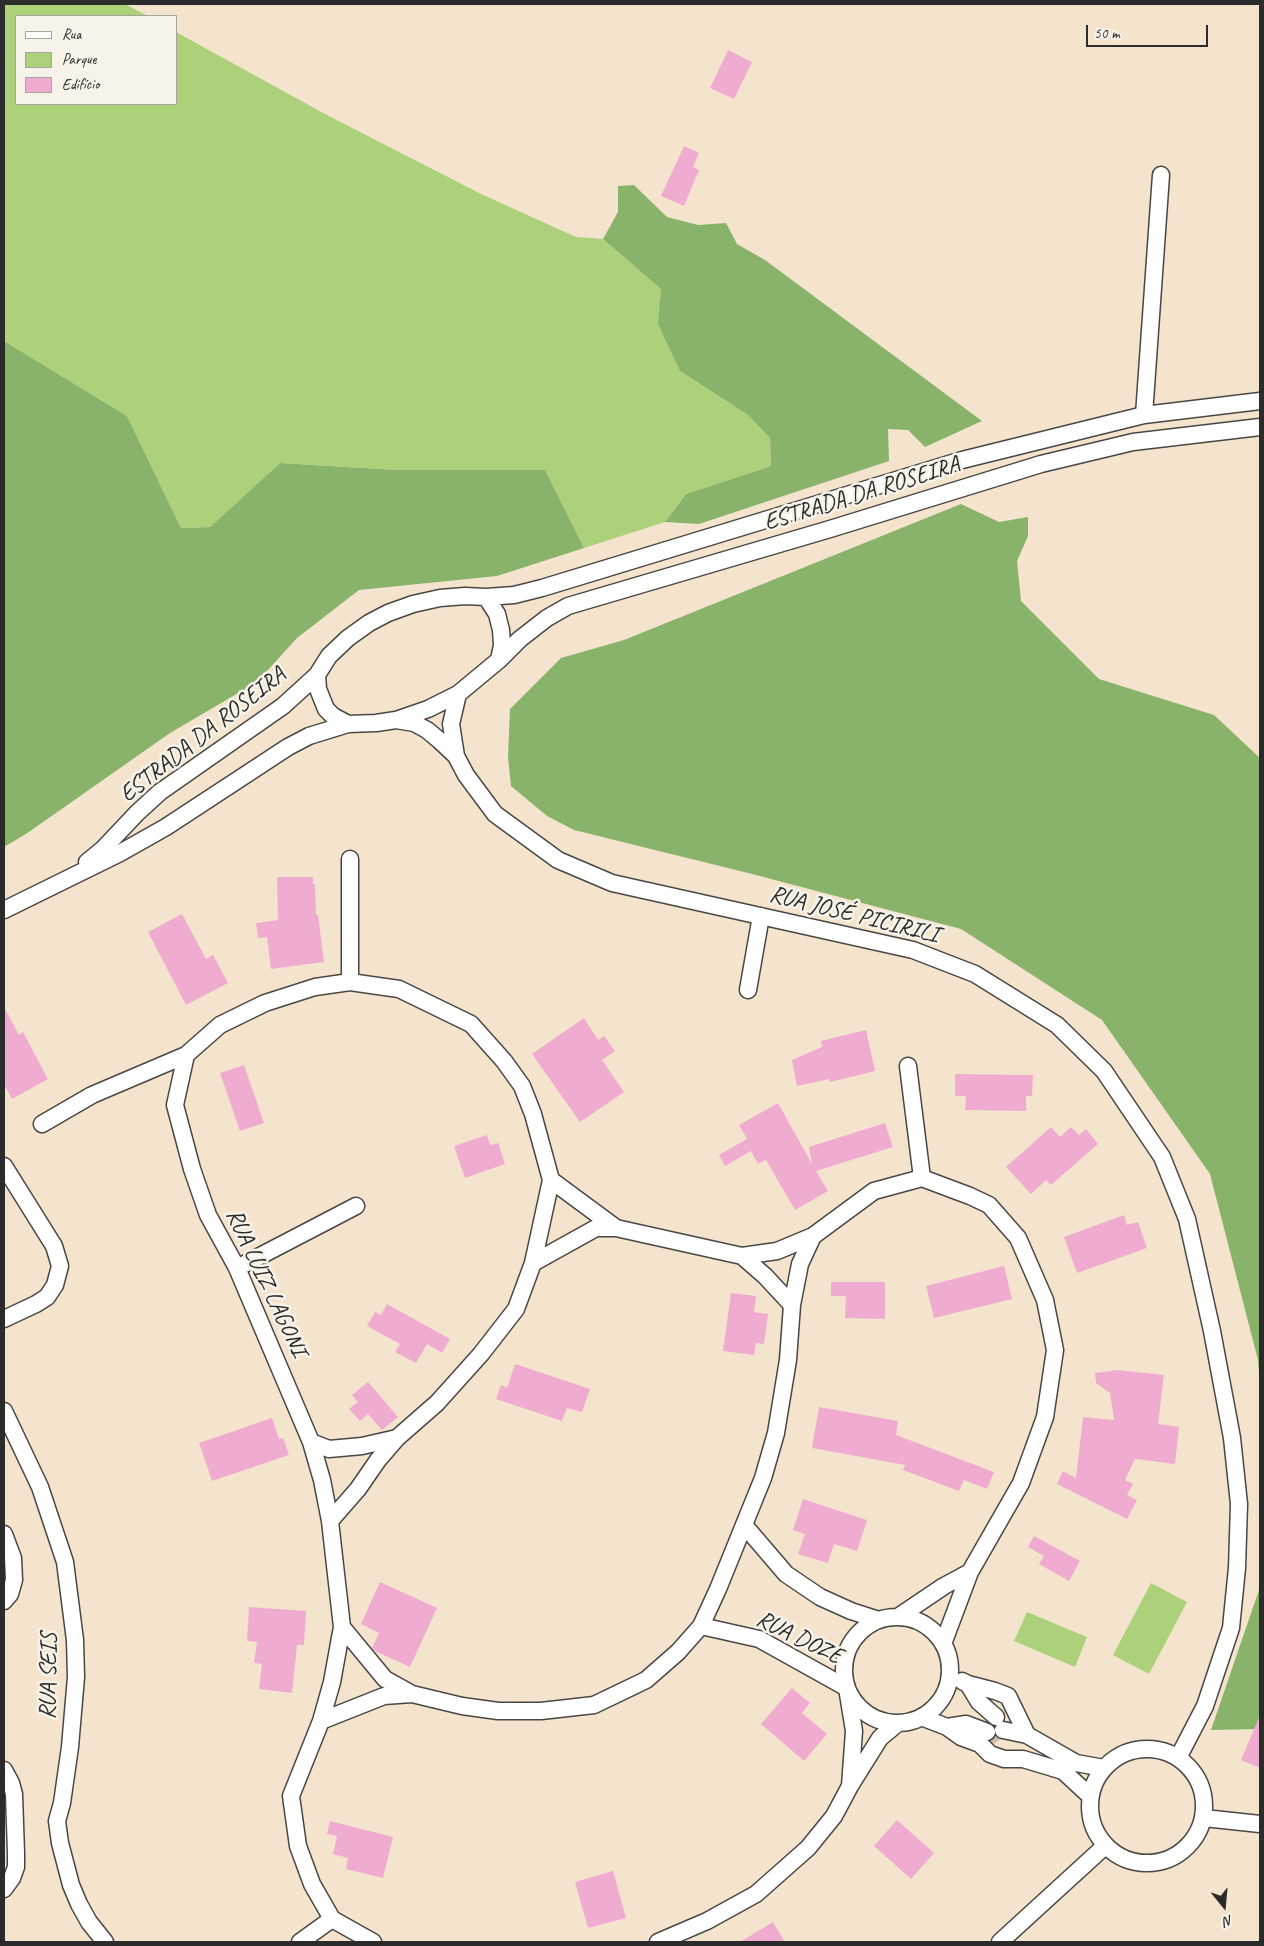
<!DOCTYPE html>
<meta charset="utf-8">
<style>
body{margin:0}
#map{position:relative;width:1264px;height:1946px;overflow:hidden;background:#f5e4cd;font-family:Caveat,sans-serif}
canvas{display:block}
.frame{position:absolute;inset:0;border:5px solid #2b2b2b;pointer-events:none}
.legend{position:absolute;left:15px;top:15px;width:162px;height:90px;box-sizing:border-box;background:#f7f3e8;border:1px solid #a5a39c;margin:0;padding:6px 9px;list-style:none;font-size:15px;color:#2b2b2b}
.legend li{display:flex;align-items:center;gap:10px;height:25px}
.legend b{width:25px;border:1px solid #a5a39c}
.north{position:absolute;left:1199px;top:1881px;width:50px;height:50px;-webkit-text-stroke:4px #f7f3e8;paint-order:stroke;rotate:163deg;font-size:14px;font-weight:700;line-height:20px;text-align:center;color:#2b2b2b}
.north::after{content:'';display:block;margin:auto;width:18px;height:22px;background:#2b2b2b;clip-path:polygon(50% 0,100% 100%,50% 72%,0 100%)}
.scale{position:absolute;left:1086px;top:25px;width:122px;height:22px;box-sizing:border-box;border:2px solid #2b2b2b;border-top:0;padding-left:6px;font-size:15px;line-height:18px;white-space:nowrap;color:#2b2b2b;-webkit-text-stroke:4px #f7f3e8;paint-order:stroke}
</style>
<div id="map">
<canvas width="1264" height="1946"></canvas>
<div class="frame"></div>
<ul class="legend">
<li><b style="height:6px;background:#fff"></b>Rua</li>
<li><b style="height:14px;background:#acd17a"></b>Parque</li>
<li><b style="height:14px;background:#f0acd0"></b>Edifício</li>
</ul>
<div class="north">N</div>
<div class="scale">50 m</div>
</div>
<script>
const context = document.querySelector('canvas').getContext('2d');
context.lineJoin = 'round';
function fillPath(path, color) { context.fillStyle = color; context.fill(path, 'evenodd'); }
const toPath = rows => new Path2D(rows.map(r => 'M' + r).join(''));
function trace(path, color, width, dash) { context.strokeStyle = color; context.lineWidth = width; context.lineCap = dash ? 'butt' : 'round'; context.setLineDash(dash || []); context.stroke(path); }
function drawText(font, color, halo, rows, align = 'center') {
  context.font = font + ' Caveat,sans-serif'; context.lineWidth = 5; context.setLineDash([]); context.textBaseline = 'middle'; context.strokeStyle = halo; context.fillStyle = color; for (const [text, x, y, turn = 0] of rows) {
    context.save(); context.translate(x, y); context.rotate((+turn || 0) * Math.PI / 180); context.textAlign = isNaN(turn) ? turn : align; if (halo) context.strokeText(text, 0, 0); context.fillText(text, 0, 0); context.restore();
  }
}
fillPath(toPath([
 [4,4,125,4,148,16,16,16,16,104,176,104,176,32,325,114,481,194,576,237,603,239,661,289,659,324,680,371,748,415,770,438,771,466,686,494,665,522,584,548,545,470,397,470,280,463,210,527,181,528,127,416,4,341],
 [1151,1583,1187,1602,1149,1674,1113,1655],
 [1027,1612,1087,1637,1075,1667,1014,1641]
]), '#acd17a');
fillPath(toPath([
 [634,185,667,217,698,225,726,223,737,244,765,260,982,421,925,447,908,430,888,429,889,461,699,524,665,522,686,494,771,466,770,438,748,415,680,371,658,324,661,289,603,239,618,212,618,186],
 [4,341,127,416,181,528,210,527,280,463,397,470,545,470,584,548,497,576,359,590,297,638,257,682,170,733,26,834,4,847],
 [961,504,999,522,1028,517,1028,536,1017,561,1021,601,1099,679,1214,715,1260,758,1260,1385,1258,1360,1210,1174,1102,1020,961,929,752,874,574,830,547,816,511,786,508,757,510,709,561,658,624,640],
 [1260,1587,1260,1729,1211,1730]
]), '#89b36a');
fillPath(toPath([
 [728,50,752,62,734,99,710,88],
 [684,146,699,153,693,167,699,170,684,206,661,196],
 [277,877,313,877,313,884,315,884,316,915,318,915,324,962,271,969,267,937,258,938,256,923,278,920],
 [182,914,206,959,213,955,228,983,186,1005,148,932],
 [4,1007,19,1035,23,1032,48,1079,12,1099,4,1084],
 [584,1018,598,1040,604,1036,615,1051,602,1060,624,1092,580,1122,532,1054],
 [866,1030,875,1071,830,1082,829,1079,797,1086,792,1060,822,1047,821,1041],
 [244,1065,264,1123,240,1131,220,1073],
 [955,1074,1033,1075,1032,1096,1026,1096,1026,1111,965,1110,966,1096,955,1096],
 [778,1103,812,1164,809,1147,885,1123,893,1147,816,1171,828,1191,795,1210,766,1160,758,1164,751,1151,725,1166,719,1155,747,1139,739,1125],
 [1051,1127,1060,1137,1071,1127,1079,1135,1086,1129,1098,1144,1051,1185,1046,1180,1031,1194,1006,1167],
 [487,1135,490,1145,498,1143,505,1164,465,1178,454,1146],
 [1124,1215,1127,1225,1138,1222,1147,1248,1077,1273,1064,1237],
 [1004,1266,1012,1299,934,1318,926,1286],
 [831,1282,885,1282,885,1319,845,1318,846,1296,831,1296],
 [731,1293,756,1296,754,1312,768,1314,764,1344,756,1343,754,1355,723,1351],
 [387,1304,450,1339,442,1353,427,1344,416,1363,395,1352,400,1344,367,1326,375,1312,381,1315],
 [515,1364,590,1389,582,1412,567,1408,562,1421,496,1399,501,1385,507,1388],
 [1117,1370,1164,1375,1158,1424,1179,1427,1175,1464,1135,1459,1125,1480,1133,1484,1127,1495,1137,1500,1127,1519,1057,1484,1063,1471,1076,1478,1083,1417,1114,1420,1110,1393,1096,1383,1095,1373],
 [368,1382,398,1417,382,1430,368,1414,360,1421,349,1409,358,1402,352,1395],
 [819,1407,898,1421,896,1435,994,1472,987,1489,964,1480,959,1491,903,1470,905,1465,812,1448],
 [272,1418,279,1439,283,1438,289,1455,212,1481,199,1443],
 [803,1499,867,1520,857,1551,834,1544,828,1563,798,1554,805,1534,793,1530],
 [1034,1536,1080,1561,1069,1581,1039,1564,1044,1556,1028,1547],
 [380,1582,437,1608,410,1667,375,1651,372,1648,379,1633,361,1624],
 [249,1607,306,1611,304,1645,297,1645,292,1693,259,1689,262,1664,254,1663,257,1642,247,1641],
 [792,1688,810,1703,802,1713,827,1734,804,1761,761,1724],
 [1260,1715,1260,1768,1241,1760],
 [897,1820,934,1853,911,1879,874,1846],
 [330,1821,393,1837,383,1878,346,1869,348,1858,333,1854,337,1836,327,1834],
 [613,1871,626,1918,588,1928,575,1882],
 [773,1922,785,1942,740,1942]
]), '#f0acd0');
trace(toPath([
 [987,1732,995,1743]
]), '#cdbfad', 16, [16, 8]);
const minor = toPath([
 [1144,415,1161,175],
 [486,597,497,614,501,630,502,645,499,660,458,694,428,709,396,720,376,723,348,724,333,716,326,709,318,689,317,675,329,656,348,638,369,623,388,613,413,604,440,598,465,596,486,597,514,595,542,588,962,460,1144,415,1260,401],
 [499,660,520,639,547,618,568,606,830,529,1041,464,1133,442,1260,427],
 [396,720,414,723,427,730,439,740,456,756,466,775,495,814,558,860,612,883,913,950,975,974,1057,1025,1104,1071,1162,1157,1187,1219,1212,1331,1232,1438,1239,1504,1237,1568,1231,1628,1205,1706,1178,1758],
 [456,756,451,724,458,694],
 [87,862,103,849,137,813,160,792,283,706,317,675],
 [4,910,120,853,166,827,288,747,309,736,348,724],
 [350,982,350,859],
 [748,990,761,916],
 [186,1055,175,1105,192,1169,208,1215,237,1268,311,1442,322,1480,330,1521,342,1627,332,1682,321,1721,291,1796,298,1846,312,1884,332,1919,373,1942],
 [908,1066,922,1178],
 [42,1124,92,1095,186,1055,220,1025,265,1003,315,987,350,982,399,989,471,1024,504,1061,522,1086,533,1114,551,1180,533,1263,516,1309,481,1354,437,1403,397,1438,378,1460,358,1489,330,1521],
 [4,1166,54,1246,60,1266,55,1285,47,1297,36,1304,4,1319],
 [551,1180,616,1228,742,1256,777,1251,813,1236,874,1191,922,1178,970,1196,989,1205,1018,1238,1045,1300,1055,1350,1045,1417,1021,1483,970,1572],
 [742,1256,765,1276,792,1305],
 [533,1263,596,1228,616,1228],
 [237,1268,356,1206],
 [4,1411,40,1487,65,1562,75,1640,76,1677,70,1747,62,1803,57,1821,60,1843,71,1885,79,1904,89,1922,105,1942],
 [311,1442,329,1449,362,1446,397,1438],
 [744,1525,786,1574,820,1597,851,1611,879,1620],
 [4,1534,13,1558,14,1580,10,1594,4,1601],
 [898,1617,944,1586,970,1572,943,1644],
 '844 1670a53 53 0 1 1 106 0a53 53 0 1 1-106 0Z',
 [701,1626,759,1639,847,1688,854,1731,850,1786,880,1738,898,1723],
 [342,1627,385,1679,412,1694,462,1706,498,1711,541,1711,594,1705,646,1680,678,1652,701,1626,718,1589,763,1478,776,1433,788,1360,792,1305,800,1264,813,1236],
 [962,1681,968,1684,979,1702,996,1717],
 [968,1684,995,1691,1008,1696,1027,1735],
 [921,1717,947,1727,961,1737,980,1744,990,1754,1004,1759,1023,1759,1063,1771,1090,1796],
 [321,1721,384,1696,412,1694],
 [947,1727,966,1724,987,1732],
 [1003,1730,1027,1735,1076,1763,1104,1768],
 '1090 1806a57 57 0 1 1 114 0a57 57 0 1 1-114 0Z',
 [4,1770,11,1783,14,1794,16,1853,16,1867,12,1878,4,1889],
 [1204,1818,1260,1824],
 [300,1942,332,1919],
 [658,1942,707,1921,756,1894,808,1848,834,1816,850,1786],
 [1000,1942,1105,1846]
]);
trace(minor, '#494743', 19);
trace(minor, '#fff', 16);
drawText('24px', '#2b2b2b', '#f7f3e8', [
 ["ESTRADA DA ROSEIRA",862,494,-17],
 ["ESTRADA DA ROSEIRA",203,735,-38],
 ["RUA JOSÉ PICIRILI",854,915,14],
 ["RUA LUIZ LAGONI",266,1283,65],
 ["RUA DOZE",799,1638,26],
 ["RUA SEIS",49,1676,-89]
]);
</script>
